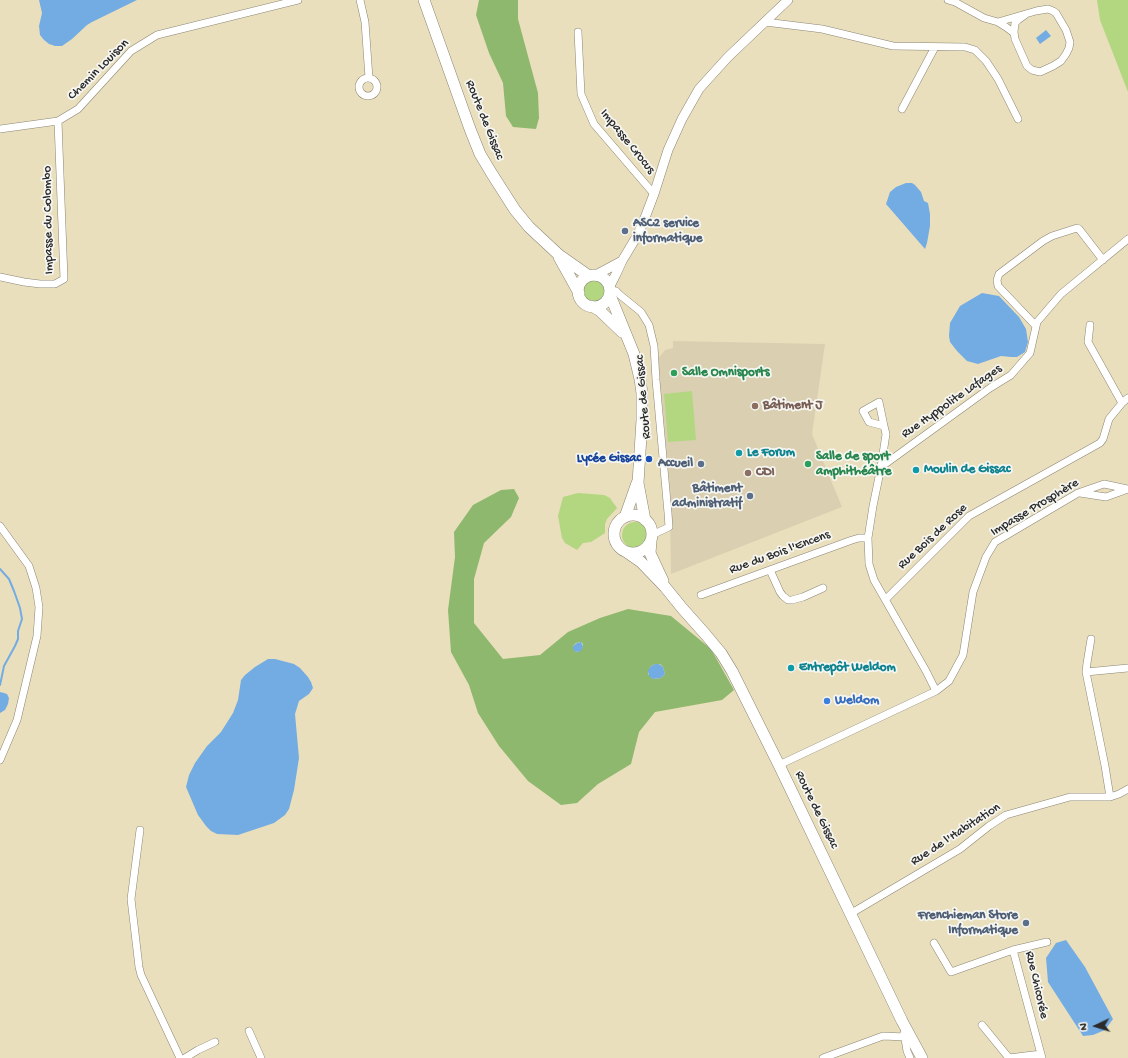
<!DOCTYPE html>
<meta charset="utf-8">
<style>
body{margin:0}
#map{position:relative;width:1128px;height:1058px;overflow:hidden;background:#eadfbc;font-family:"Gochi Hand",sans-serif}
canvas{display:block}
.north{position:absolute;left:1076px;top:1006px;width:40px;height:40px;-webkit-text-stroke:3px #f6f6f2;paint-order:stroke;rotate:266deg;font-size:11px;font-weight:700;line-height:16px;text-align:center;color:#2b2b2b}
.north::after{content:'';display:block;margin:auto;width:14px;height:18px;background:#2b2b2b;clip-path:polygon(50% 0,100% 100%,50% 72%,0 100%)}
</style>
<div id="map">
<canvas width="1128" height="1058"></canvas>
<div class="north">N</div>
</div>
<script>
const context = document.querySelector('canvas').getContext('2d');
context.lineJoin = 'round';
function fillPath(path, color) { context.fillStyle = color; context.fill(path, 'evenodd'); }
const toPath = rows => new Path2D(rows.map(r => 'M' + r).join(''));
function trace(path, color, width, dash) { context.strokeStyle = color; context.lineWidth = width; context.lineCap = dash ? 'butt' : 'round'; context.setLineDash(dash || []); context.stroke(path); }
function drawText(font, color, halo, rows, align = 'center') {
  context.font = font + ' "Gochi Hand",sans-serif'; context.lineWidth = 3.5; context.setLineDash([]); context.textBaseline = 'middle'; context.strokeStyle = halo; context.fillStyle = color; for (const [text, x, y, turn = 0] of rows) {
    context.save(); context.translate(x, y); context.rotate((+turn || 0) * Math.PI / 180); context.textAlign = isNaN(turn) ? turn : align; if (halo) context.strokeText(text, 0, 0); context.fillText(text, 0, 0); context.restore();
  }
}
fillPath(toPath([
 [673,341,825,344,812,434,842,507,671,574,670,511,671,499,658,359,665,350,673,348]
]), '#dad0b1');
fillPath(toPath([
 [1097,0,1128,0,1128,92,1100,20],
 '582 291a13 13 0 1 1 26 0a13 13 0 1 1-26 0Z',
 [692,391,696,440,668,442,664,394],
 [578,493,604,495,610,498,617,508,607,519,605,524,605,533,591,542,583,543,577,550,565,543,562,538,558,516,563,497],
 '622 535a13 13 0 1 1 26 0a13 13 0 1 1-26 0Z'
]), '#b2d780');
fillPath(toPath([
 [479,0,518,0,518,19,538,93,539,118,536,129,513,127,506,116,503,83,489,53,476,15],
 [514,489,519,498,511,517,484,543,474,579,474,623,503,659,540,655,568,632,600,618,628,609,671,616,711,649,734,690,722,700,655,712,639,732,631,764,598,784,577,803,561,805,528,781,499,746,478,713,469,685,451,652,448,610,455,557,454,532,473,505,501,490],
 [581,642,583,644,583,646,580,651,576,652,573,646,576,643],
 [655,664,660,664,663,667,665,674,661,678,653,679,648,674,650,667]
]), '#8db86e');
fillPath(toPath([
 [39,0,137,0,92,22,87,25,72,39,62,46,55,46,49,44,44,40,40,35,39,26,42,13],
 [1046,30,1051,36,1040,44,1036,38],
 [906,183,912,183,915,185,921,192,924,201,928,203,930,214,930,226,927,243,925,249,886,204,890,192,896,187],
 [982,293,999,296,1019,317,1026,329,1028,342,1025,352,1017,357,1011,357,1001,356,978,364,967,361,957,351,950,342,949,336,950,323,960,306],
 [581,642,583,646,581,651,578,652,574,651,573,648,573,646,577,643],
 [268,659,275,659,294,664,300,668,308,677,311,682,313,688,309,694,299,701,295,714,299,758,294,790,289,809,285,815,274,823,238,835,217,834,211,831,206,826,198,815,186,787,189,775,195,763,207,746,221,732,233,713,238,700,241,680,245,675,255,667],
 [655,664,659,664,663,667,665,674,661,678,653,679,649,676,648,671,650,667],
 [0,692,4,693,7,694,9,698,8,704,5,710,0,713],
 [1066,940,1085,967,1113,1019,1105,1030,1093,1035,1083,1036,1048,982,1046,958,1056,943]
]), '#73ace3');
trace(toPath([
 [0,569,9,579,14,591,20,608,22,619,18,631,18,639,15,646,4,666,0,685]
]), '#73ace3', 2);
const minor = toPath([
 [360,0,365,22,369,78],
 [948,0,955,2,984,18,998,22,1006,27,1014,33],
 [765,22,822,29,893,46,965,47,975,50,986,61,998,79,1018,119],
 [998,22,1036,11,1048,9,1053,11,1056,13,1066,30,1070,42,1069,48,1066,54,1061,61,1053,66,1040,72,1032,70,1027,66,1015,39,1014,32,1015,23,1018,20,1025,15],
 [578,32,581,94,594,124,654,194],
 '359 87a9 9 0 1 1 18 0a9 9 0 1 1-18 0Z',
 [902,109,935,47],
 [0,129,58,121,78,109,131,51,157,35,298,0],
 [0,277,24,282,40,284,55,284,64,279,59,148,58,121],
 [610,290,616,291,620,295,641,312,649,325,654,346,656,380,668,513,669,527,652,535],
 [1090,325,1088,342,1122,403],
 [1036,326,998,286,997,280,999,274,1043,241,1052,236,1077,228,1079,229,1103,260],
 [881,467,886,434,884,426,879,402,863,411,869,422,884,426],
 [1080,493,1106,497,1128,489],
 [0,526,29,566,36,588,39,607,37,636,17,720,0,760],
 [770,570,780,592,783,596,788,600,792,600,803,597,823,588],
 [701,595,852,540,859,538,868,538],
 [886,599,969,516,1100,443,1103,439,1109,419,1122,403,1128,398],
 [1091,639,1087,663,1086,672,1105,766,1110,797],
 [1086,672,1128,668],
 [936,691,949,681,963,655,973,592,986,557,995,542,1078,493,1104,484,1128,489],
 [779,765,936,691,926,671,874,580,869,564,868,538,873,506,881,467,990,388,1011,375,1030,353,1037,322,1061,294,1128,239],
 [140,830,131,899,139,967,141,975,180,1058],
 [850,914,960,849,989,826,1006,815,1070,797,1110,797,1119,794,1128,789],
 [934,943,951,972,1013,950],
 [982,1025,1009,1058,1041,1054],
 [249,1031,261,1058],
 [904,1033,907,1051,910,1058],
 [185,1058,198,1050,215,1042],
 [823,1058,883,1036,905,1037],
 [1042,1058,1013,950,1047,942]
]);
const tertiary = toPath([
 [594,276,622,261],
 [610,286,616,274,622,261,637,236,643,223,654,194,668,150,682,119,699,89,728,57,788,0]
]);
const primary = toPath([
 [424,0,470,129,480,154,492,174,515,210,529,227,559,255,589,276],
 [559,257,579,293],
 '578 291a16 16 0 1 1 32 0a16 16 0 1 1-32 0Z',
 [610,295,634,354,640,379,642,393,642,420,638,483,645,520],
 [591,306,599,310,622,332],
 '614 534a19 19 0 1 1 38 0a19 19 0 1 1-38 0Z',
 [625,517,637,483],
 [651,541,650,553,663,581],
 [628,553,641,562,665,587,682,608,706,635,721,653,732,671,779,765,902,1021,922,1058]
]);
trace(minor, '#8a8574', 8);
trace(tertiary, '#8a8574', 10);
trace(primary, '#8a8574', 12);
trace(minor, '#fff', 7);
trace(tertiary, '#fff', 9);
trace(primary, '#fff', 11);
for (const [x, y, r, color] of [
 [625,231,4,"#5c6f8a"],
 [674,373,4,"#2e9e5b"],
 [755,406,4,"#8d6e63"],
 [739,453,4,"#0f9aa8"],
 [649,459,4,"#1a4fb4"],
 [701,464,4,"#5c6f8a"],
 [808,464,4,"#2e9e5b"],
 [916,470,4,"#0f9aa8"],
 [748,473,4,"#8d6e63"],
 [750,496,4,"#5c6f8a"],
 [791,668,4,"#0f9aa8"],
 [827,701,4,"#3f7fe0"],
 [1026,923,4,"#5c6f8a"]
]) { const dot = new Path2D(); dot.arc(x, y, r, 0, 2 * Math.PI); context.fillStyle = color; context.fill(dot); trace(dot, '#f6f6f2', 1.5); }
drawText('13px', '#2b2b2b', '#f6f6f2', [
 ["Chemin Louison",99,70,-45],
 ["Route de Gissac",484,120,68],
 ["Impasse Crocus",627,142,51],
 ["Impasse du Colombo",49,220,-91],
 ["Route de Gissac",644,397,-95],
 ["Rue Hyppolite Lafages",952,402,-35],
 ["Impasse Prosphère",1035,508,-31],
 ["Rue Bois de Rose",933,537,-43],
 ["Rue du Bois l'Encens",780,553,-20],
 ["Route de Gissac",816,810,64],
 ["Rue de l'Habitation",956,835,-33],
 ["Rue Chicorée",1036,985,77]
]);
drawText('bold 13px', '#4e5e75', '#f6f6f2', [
 ["ASC2 service",633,224,"left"],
 ["informatique",633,239,"left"],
 ["Accueil",693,464],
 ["Bâtiment",742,489],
 ["administratif",742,504],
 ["Frenchieman Store",1018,916],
 ["Informatique",1018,931]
], 'right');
drawText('bold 13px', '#27864d', '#f6f6f2', [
 ["Salle Omnisports",682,373],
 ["Salle de sport",816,457],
 ["amphithéâtre",816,472]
], 'left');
drawText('bold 13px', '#785e54', '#f6f6f2', [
 ["Bâtiment J",763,406],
 ["CDI",756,473]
], 'left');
drawText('bold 13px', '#0d838f', '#f6f6f2', [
 ["Le Forum",747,453],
 ["Moulin de Gissac",924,470],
 ["Entrepôt Weldom",799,668]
], 'left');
drawText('bold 13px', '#164399', '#f6f6f2', [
 ["Lycée Gissac",641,459]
], 'right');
drawText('bold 13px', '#366cbe', '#f6f6f2', [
 ["Weldom",835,701]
], 'left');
</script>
